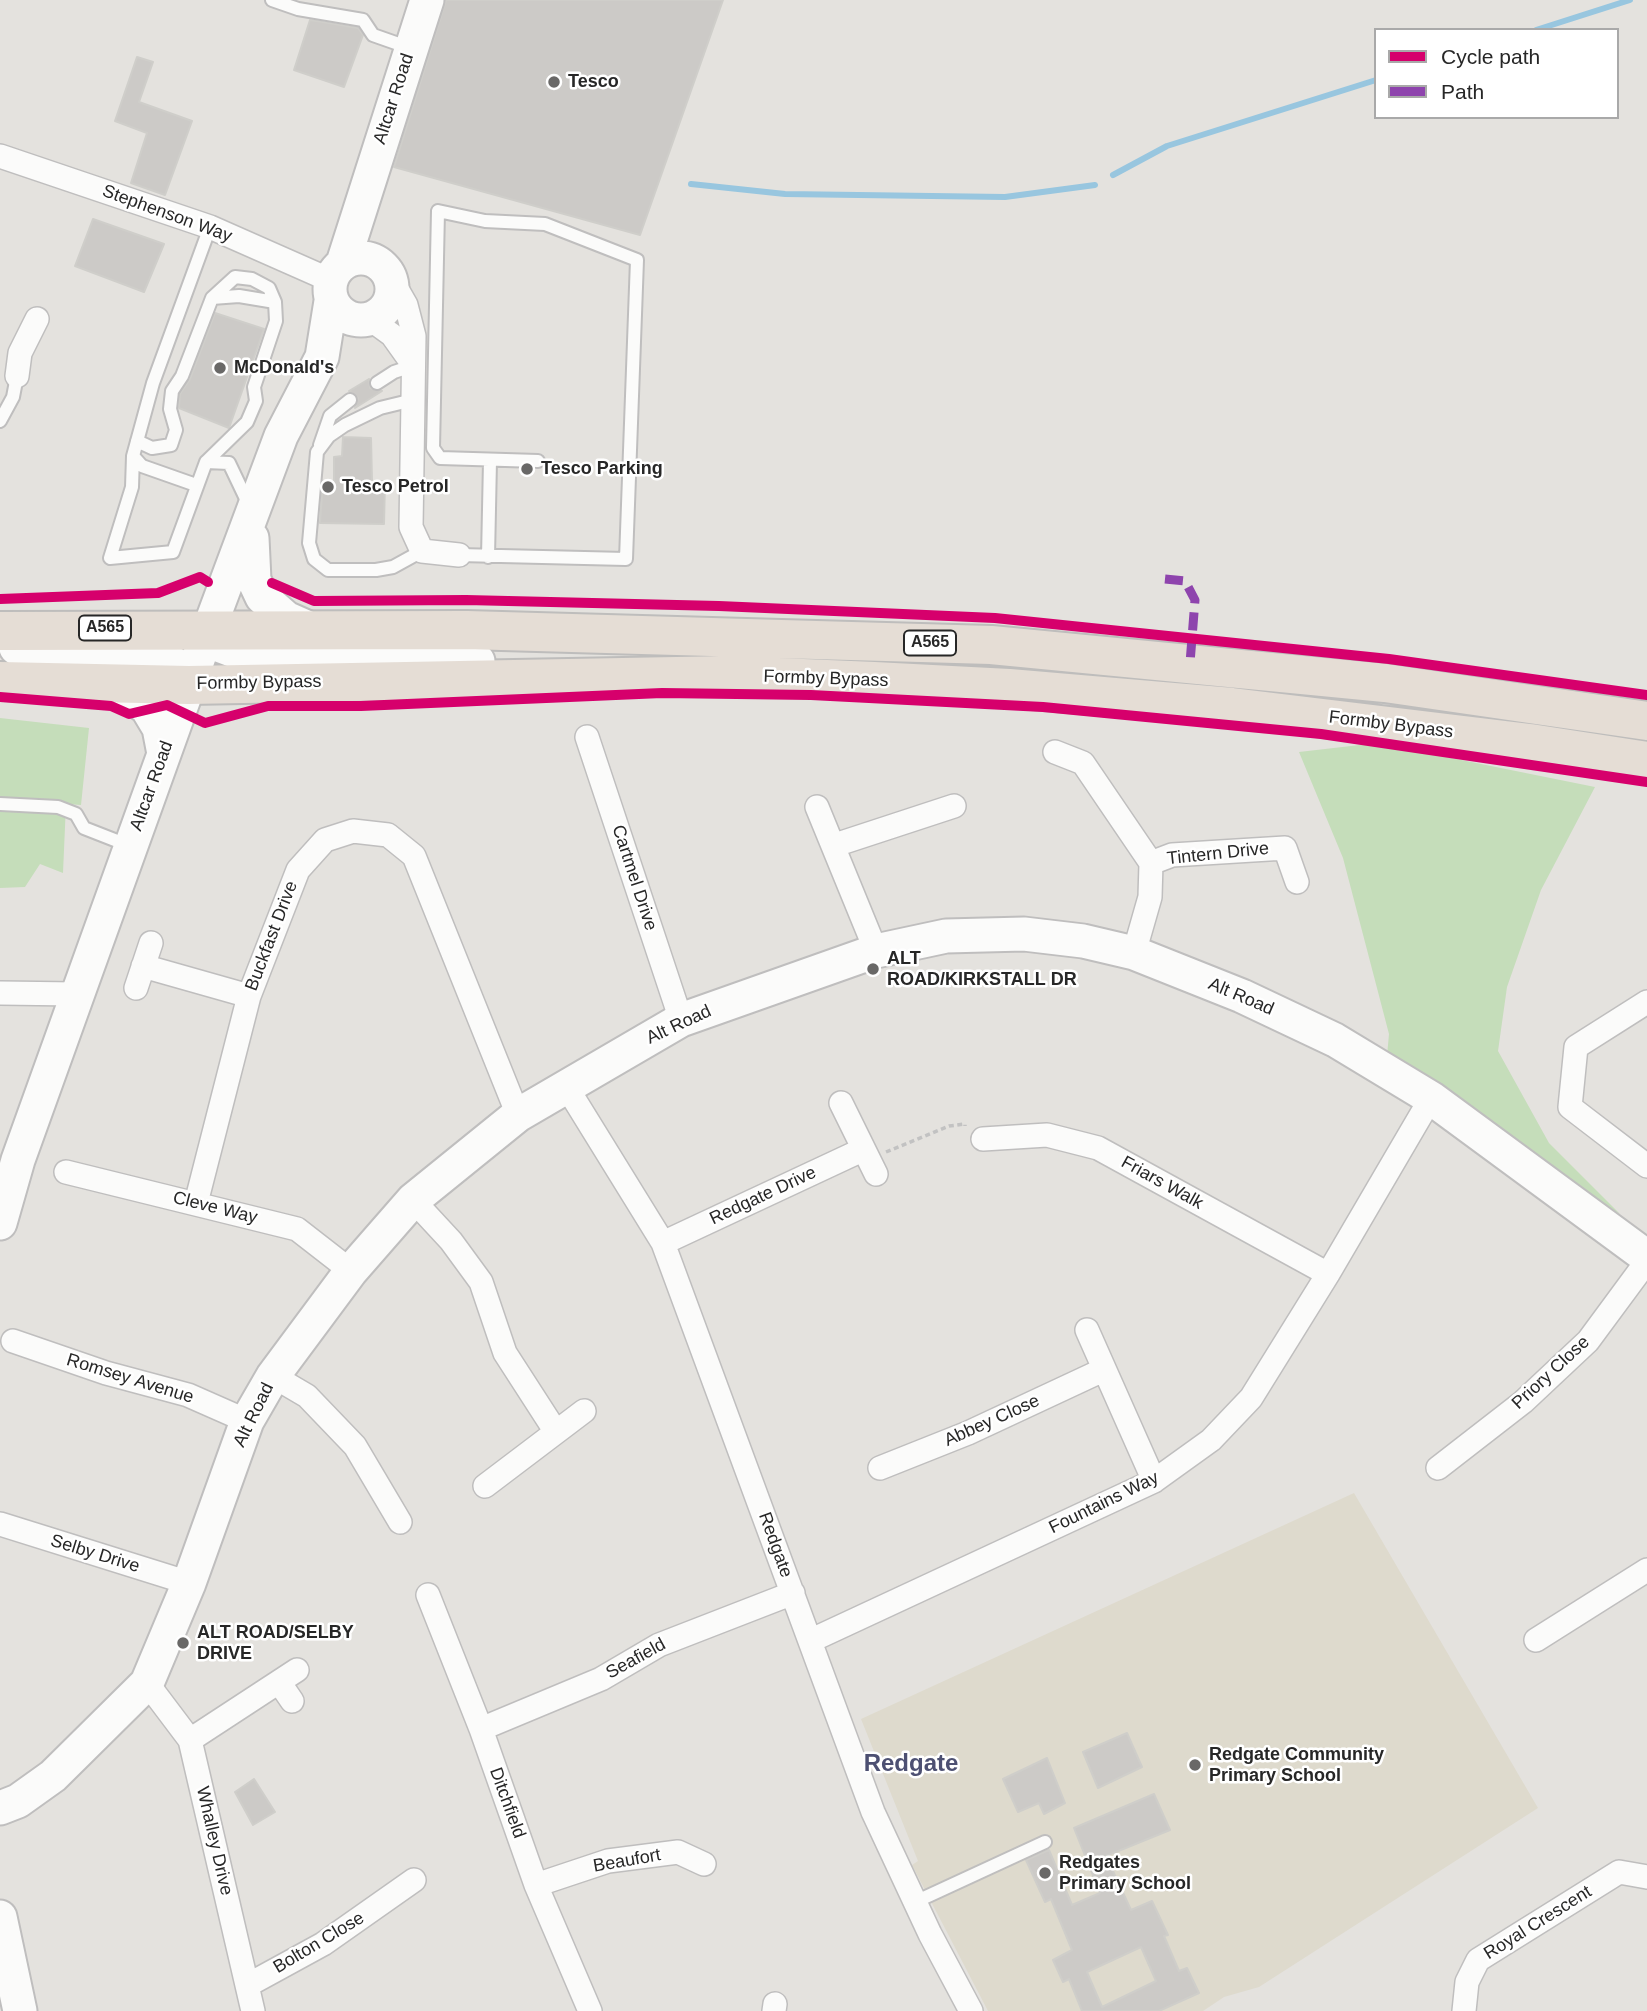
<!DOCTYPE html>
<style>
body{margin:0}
#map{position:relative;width:1647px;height:2011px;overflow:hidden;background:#e4e2de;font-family:Helvetica,sans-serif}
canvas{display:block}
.legend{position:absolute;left:1374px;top:28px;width:245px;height:91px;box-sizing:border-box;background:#fff;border:2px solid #a9a9a9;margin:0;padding:9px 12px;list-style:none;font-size:21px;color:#272727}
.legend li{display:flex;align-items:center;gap:14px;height:35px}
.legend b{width:35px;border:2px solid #a9a9a9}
</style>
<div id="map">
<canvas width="1647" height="2011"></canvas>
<ul class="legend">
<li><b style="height:9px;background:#d6006c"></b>Cycle path</li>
<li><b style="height:9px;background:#8e44ad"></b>Path</li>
</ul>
</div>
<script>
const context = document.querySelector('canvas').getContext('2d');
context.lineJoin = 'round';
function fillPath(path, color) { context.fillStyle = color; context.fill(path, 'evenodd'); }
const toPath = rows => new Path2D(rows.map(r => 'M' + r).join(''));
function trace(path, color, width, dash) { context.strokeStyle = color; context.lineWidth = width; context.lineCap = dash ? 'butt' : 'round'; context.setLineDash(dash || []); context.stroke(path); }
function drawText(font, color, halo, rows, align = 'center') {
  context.font = font + ' Helvetica,sans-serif'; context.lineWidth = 5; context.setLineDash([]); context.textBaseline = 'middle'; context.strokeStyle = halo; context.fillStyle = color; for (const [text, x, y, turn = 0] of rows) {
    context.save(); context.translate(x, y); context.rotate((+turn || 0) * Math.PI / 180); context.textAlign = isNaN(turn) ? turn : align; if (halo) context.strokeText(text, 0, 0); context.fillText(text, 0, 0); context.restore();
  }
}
fillPath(toPath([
 [1354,1493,1538,1808,1259,1987,1224,1997,1203,2011,988,2011,912,1865,918,1861,861,1719]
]), '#dedacd');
fillPath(toPath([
 [0,718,89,728,81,805,66,804,63,873,40,864,25,887,0,888],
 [1377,743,1595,787,1541,890,1507,987,1498,1051,1549,1143,1620,1214,1386,1067,1389,1034,1343,858,1299,752]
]), '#c5ddba');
trace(toPath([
 [1536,30,1630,0],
 [1113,175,1167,146,1376,80],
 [691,184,785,194,1005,197,1095,185]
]), '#98c6df', 6);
const building = toPath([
 [446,0,723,0,640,235,394,167,446,0],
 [310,20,358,28,363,35,344,87,294,70,310,20],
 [137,57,153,62,139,102,192,121,165,195,131,183,147,133,115,121,137,57],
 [93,219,164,244,144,292,75,266,93,219],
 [215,313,264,329,229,428,179,408,180,394,190,379,215,313],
 [369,379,370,388,382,391,355,408,358,398,349,391,369,379],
 [343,437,371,438,372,481,385,481,384,524,320,523,323,481,334,482,334,457,342,456,343,437],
 [1127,1733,1142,1767,1098,1788,1083,1752,1127,1733],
 [1047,1758,1065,1803,1044,1814,1039,1803,1018,1812,1003,1779,1047,1758],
 [254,1779,275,1812,253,1825,235,1792,254,1779],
 [1154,1794,1170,1830,1106,1856,1131,1910,1152,1901,1168,1935,1164,1936,1179,1971,1187,1968,1199,1993,1159,2011,1082,2011,1069,1979,1063,1982,1053,1960,1072,1950,1051,1899,1045,1902,1026,1860,1049,1850,1072,1905,1100,1893,1074,1828,1154,1794],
 [1141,1947,1156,1981,1102,2007,1087,1972,1141,1947]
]);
fillPath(building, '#cccac7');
trace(building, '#cfceca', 2);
const lane = toPath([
 [272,0,298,9,363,20,373,35,410,48],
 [210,227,153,383,133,456,132,487,110,558,173,552,206,462,229,463,249,505],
 [212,298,239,296,275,302],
 [377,383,394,372,412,366],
 [413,400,380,408,345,425,329,436,317,452,309,543,314,559,328,570,376,570,393,567,422,551],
 [0,421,13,397,17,376],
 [137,441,152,448,171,445,176,430,170,409,172,391,182,376,212,298,235,277,252,279,269,288,275,302,276,321,254,387,256,401,247,422,206,462],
 [320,445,330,416,350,400],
 [133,456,142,466,196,485],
 [459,555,626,559,637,260,545,224,485,221,438,211,433,448,440,458,538,461],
 [488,557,490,461],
 [0,804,58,807,76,814,84,828,130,846],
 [915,1902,1045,1842]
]);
const street = toPath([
 [0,156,210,227,330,280],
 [390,277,406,305,414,336,411,527,422,551,459,555],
 [370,319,392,335,412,363],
 [17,376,20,353,37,319],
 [587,737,681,1020],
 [1055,752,1083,763,1151,863],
 [817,807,876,951],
 [835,845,954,806],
 [1134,953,1150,897,1151,863,1172,855,1285,848,1297,882],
 [143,966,249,996],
 [136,988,151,943],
 [0,993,76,994],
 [1647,1002,1576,1047,1570,1107,1647,1166],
 [566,1086,663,1243,873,1812,930,1934,971,2011],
 [841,1103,876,1174],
 [983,1139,1047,1135,1098,1148,1328,1274],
 [66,1172,297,1229,351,1271],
 [413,1200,451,1241,481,1282,505,1353,556,1432],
 [196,1203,249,996,298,870,325,840,353,831,388,835,414,856,518,1115],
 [663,1243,862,1150],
 [1087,1330,1154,1481],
 [13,1341,106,1373,188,1395,247,1421],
 [273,1376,307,1396,355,1446,400,1522],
 [880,1468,968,1433,1103,1370],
 [1438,1468,1523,1402,1588,1341,1647,1261],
 [485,1486,584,1411],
 [0,1524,189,1583],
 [428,1595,481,1729,536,1885,590,2011],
 [812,1640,1154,1481,1211,1440,1251,1398,1328,1274,1431,1098],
 [1536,1640,1647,1570],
 [279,1682,292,1701],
 [147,1683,190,1740,253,2011],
 [481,1729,601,1679,659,1645,793,1593],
 [190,1740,297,1670],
 [536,1885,608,1861,678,1852,704,1864],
 [248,1985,323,1944,414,1880],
 [774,2011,775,2004],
 [1464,2011,1467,1982,1478,1960,1619,1872,1647,1877]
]);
const secondary = toPath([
 '330 289a31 31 0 1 1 62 0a31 31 0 1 1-62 0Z',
 [343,263,427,0],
 [252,538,254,580,262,597,286,618,311,629],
 [209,629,216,644,250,657,478,661],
 [16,648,159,655,180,667,189,685],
 [101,685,125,692,147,708,159,728,164,754],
 [0,1223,18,1160,209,629,281,436,322,357,331,301],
 [0,1808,18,1801,53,1776,147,1683,189,1583,247,1421,273,1376,351,1271,413,1200,518,1115,681,1020,876,951,946,936,1024,934,1083,941,1134,953,1242,996,1335,1040,1431,1098,1647,1257],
 [0,1917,20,2011]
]);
const highway = toPath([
 [0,631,467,630,991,645,1385,683,1647,721],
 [0,681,189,685,731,675,874,681,1009,688,1232,707,1530,743,1647,761]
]);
trace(lane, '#bfbebe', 16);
trace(street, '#bfbebe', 26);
trace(secondary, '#bfbebe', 37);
trace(highway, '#bebdbc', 42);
trace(toPath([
 [886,1152,949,1126,965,1124,965,1126]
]), '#c2c2c2', 3.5, [5, 3.5]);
trace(lane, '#fbfbfa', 12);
trace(street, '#fbfbfa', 23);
trace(secondary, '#fbfbfa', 33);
trace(highway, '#e5ddd5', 38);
trace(toPath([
 [1165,579,1185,581,1195,600,1190,663]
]), '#8e44ad', 9, [18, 9]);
trace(toPath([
 [272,583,314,601,466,600,719,606,995,618,1389,659,1647,695],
 [0,599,158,593,200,577,208,582],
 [0,697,111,706,129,714,167,705,205,723,268,706,361,706,662,693,811,695,1043,707,1321,734,1647,782]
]), '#d6006c', 10);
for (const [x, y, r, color] of [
 [554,82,7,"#696867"],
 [220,368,7,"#696867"],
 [527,469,7,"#696867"],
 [328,487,7,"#696867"],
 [873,969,7,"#696867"],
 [183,1643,7,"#696867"],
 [1195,1765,7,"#696867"],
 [1045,1873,7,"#696867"]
]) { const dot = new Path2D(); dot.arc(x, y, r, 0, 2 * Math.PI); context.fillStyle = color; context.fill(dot); trace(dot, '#fff', 2.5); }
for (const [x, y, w] of [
 [105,628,52],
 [930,643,52]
]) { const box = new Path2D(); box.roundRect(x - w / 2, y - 12.5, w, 25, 5); context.fillStyle = '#fff'; context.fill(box); trace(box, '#272727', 2); }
drawText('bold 16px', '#272727', null, [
 ["A565",105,628],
 ["A565",930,643]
]);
drawText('bold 18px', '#272727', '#fff', [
 ["Tesco",568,82],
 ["McDonald's",234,368],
 ["Tesco Parking",541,469],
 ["Tesco Petrol",342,487],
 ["ALT",887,959],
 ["ROAD/KIRKSTALL DR",887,980],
 ["ALT ROAD/SELBY",197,1633],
 ["DRIVE",197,1654],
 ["Redgate Community",1209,1755],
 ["Primary School",1209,1776],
 ["Redgates",1059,1863],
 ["Primary School",1059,1884]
], 'left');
drawText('18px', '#272727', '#fff', [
 ["Altcar Road",394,99,-72],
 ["Stephenson Way",167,214,20],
 ["Formby Bypass",826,679,2],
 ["Formby Bypass",259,683,-1],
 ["Formby Bypass",1391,725,7],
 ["Altcar Road",152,786,-70],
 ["Tintern Drive",1218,854,-6],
 ["Cartmel Drive",634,878,72],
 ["Buckfast Drive",272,936,-69],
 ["Alt Road",1241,997,23],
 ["Alt Road",679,1025,-25],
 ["Friars Walk",1162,1183,29],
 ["Redgate Drive",763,1196,-25],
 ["Cleve Way",215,1208,14],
 ["Priory Close",1551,1373,-43],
 ["Romsey Avenue",130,1379,17],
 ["Alt Road",254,1415,-64],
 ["Abbey Close",992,1421,-24],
 ["Fountains Way",1104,1503,-26],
 ["Redgate",775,1545,70],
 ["Selby Drive",95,1554,17],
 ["Seafield",636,1659,-29],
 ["Ditchfield",507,1803,70],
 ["Whalley Drive",214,1841,77],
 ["Beaufort",627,1861,-10],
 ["Royal Crescent",1538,1923,-32],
 ["Bolton Close",319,1943,-31]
]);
drawText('bold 24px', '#4d5072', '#fff', [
 ["Redgate",911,1764]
]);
</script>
